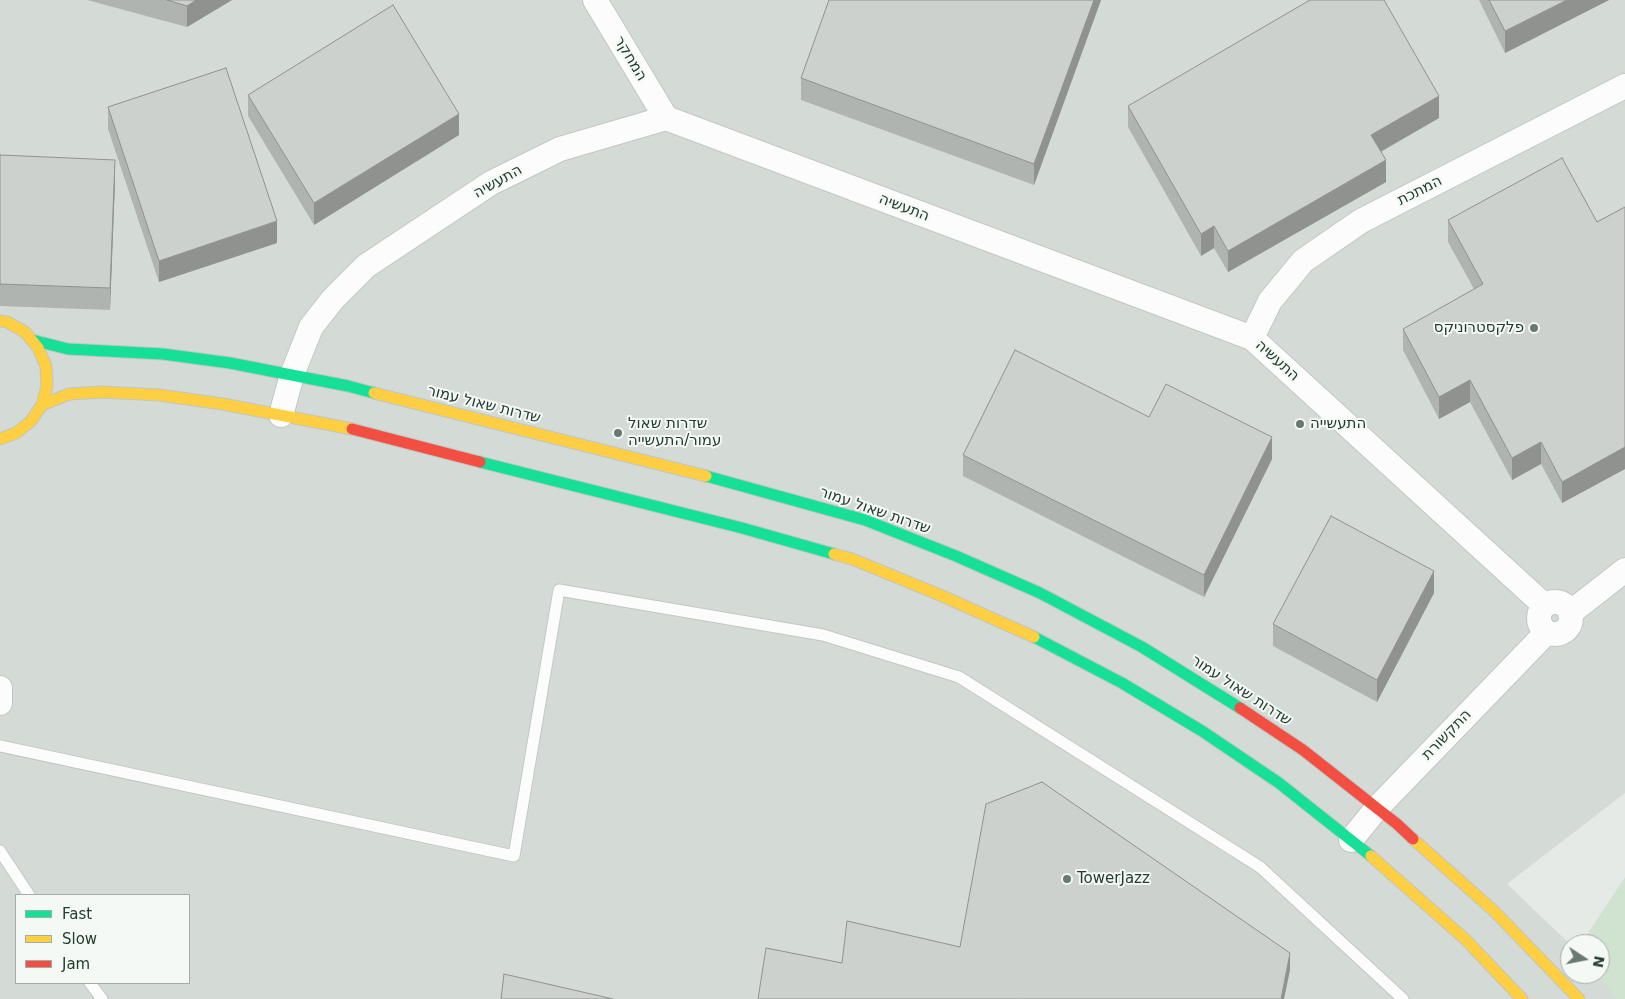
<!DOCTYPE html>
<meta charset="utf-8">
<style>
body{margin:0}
#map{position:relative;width:1625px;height:999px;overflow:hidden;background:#e5eae7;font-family:"DejaVu Sans",sans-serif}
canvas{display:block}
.legend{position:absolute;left:15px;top:894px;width:175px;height:90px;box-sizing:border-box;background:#f4f9f5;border:1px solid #a1aea6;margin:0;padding:6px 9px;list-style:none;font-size:15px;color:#243d2f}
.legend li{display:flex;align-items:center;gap:10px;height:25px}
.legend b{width:25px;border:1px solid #a1aea6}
.north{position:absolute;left:1560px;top:934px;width:50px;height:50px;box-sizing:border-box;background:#f4f9f5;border:1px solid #a1aea6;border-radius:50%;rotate:101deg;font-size:14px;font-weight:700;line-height:20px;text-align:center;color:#243d2f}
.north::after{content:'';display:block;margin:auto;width:18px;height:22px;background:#687a6f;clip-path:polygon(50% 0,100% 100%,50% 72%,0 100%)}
</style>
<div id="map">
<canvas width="1625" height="999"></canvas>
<ul class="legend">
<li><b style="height:6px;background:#16e098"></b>Fast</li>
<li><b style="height:6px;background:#ffcf43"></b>Slow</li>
<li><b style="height:6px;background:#f24e42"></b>Jam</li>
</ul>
<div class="north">N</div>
</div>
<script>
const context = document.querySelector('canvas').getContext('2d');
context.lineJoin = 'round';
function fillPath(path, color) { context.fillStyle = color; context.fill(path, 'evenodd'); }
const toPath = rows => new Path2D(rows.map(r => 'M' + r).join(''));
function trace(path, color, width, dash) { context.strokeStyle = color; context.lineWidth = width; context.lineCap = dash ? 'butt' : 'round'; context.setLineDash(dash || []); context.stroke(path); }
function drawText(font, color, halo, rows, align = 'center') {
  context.font = font + ' "DejaVu Sans","Noto Sans Hebrew",sans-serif'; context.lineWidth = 4; context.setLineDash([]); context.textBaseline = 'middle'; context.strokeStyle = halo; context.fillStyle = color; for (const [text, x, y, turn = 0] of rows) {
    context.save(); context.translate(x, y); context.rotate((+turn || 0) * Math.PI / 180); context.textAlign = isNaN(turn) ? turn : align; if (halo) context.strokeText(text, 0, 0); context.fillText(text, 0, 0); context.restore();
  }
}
fillPath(toPath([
 [0,0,1625,0,1625,793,1507,884,1570,944,1570,974,1600,974,1625,999,0,999],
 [16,895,189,895,189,983,16,983]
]), '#d4dbd6');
fillPath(toPath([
 [1625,877,1625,999,1617,999,1597,974,1600,974,1600,944,1581,944]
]), '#d0e2d0');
const lane = toPath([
 [0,746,514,856,559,590,823,635,959,677,1260,867,1403,999],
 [0,851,29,895],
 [90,983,102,999]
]);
const street = toPath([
 [595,0,666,118],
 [1252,338,1270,301,1303,261,1361,221,1625,86],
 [281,415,292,375,311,327,333,299,366,266,491,183,560,149,666,118,1252,338,1544,605],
 '1539 618a16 16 0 1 1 32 0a16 16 0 1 1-32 0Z',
 [1570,613,1625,570],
 [0,688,0,703],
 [1351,840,1377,808,1546,633]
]);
const fast = toPath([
 [32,340,68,349,163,354,230,363,348,386,374,393],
 [480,462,742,528,834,554],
 [706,476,865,520,956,556,1040,593,1142,647,1240,708],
 [1034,637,1122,683,1202,731,1279,783,1371,856]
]);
const slow = toPath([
 [0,321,7,322,25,332,38,348,46,366,47,386,42,405,31,421,16,433,0,439],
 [374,393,706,476],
 [42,405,69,394,102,392,159,395,223,404,352,429],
 [834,554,852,559,940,595,1034,637],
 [1413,839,1494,911,1579,999],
 [1371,856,1466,940,1522,999]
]);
const jam = toPath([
 [352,429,480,462],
 [1240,708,1303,750,1397,824,1413,839]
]);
trace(lane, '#c2c7c4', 13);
trace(street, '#c2c7c4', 26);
trace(fast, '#c0c6c2', 13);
trace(slow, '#c0c6c2', 13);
trace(jam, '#c0c6c2', 13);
trace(lane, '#fbfcfb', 11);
trace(street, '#fbfcfb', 24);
trace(fast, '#16e098', 11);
trace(slow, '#ffcf43', 11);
trace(jam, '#f24e42', 11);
fillPath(toPath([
 [87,0,232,0,187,27],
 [1101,0,1034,185,801,100,801,78],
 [1479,0,1609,0,1505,53],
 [248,95,459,135,314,225,248,116],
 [1128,106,1439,118,1381,152,1386,182,1228,272,1214,248,1201,256,1128,127],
 [108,107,277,243,159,282,108,129],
 [0,155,115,182,110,310,0,306],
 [1625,207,1625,469,1562,503,1541,464,1512,480,1470,402,1439,419,1403,350,1403,329,1474,289,1448,242,1448,220,1597,222],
 [1149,417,1272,459,1204,597,963,476,963,455],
 [1434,593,1377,702,1273,646,1273,624]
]), '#b0b4b1');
fillPath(toPath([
 [196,0,232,0,187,27,187,6],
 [1094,0,1101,0,1034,185,1034,164],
 [1567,0,1609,0,1505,53,1505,31],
 [1439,96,1439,118,1371,157,1371,135],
 [459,114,459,135,314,225,314,203],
 [115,160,115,182,110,310,110,288],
 [1386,160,1386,182,1228,272,1228,251],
 [277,221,277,243,159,282,159,261],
 [1214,226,1214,248,1201,256,1201,234],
 [1470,380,1470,402,1439,419,1439,397],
 [1272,437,1272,459,1204,597,1204,575],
 [1541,442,1541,464,1512,480,1512,458],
 [1625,447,1625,469,1562,503,1562,482],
 [1434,571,1434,593,1377,702,1377,680],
 [1290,953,1290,970,1284,999,1281,999]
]), '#909290');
const building = toPath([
 [167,0,196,0,187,6,167,0],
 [829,0,1094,0,1034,164,801,78,829,0],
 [1310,0,1384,0,1439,96,1371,135,1386,160,1228,251,1214,226,1201,234,1128,106,1310,0],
 [1489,0,1567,0,1505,31,1489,0],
 [393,5,459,114,314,203,248,95,393,5],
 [226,68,277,221,159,261,108,107,226,68],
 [0,155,115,160,110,288,0,284,0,155],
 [1562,158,1597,222,1625,207,1625,447,1562,482,1541,442,1512,458,1470,380,1439,397,1403,329,1483,284,1448,220,1562,158],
 [1015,350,1149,417,1166,384,1272,437,1204,575,963,455,1015,350],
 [1331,516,1434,571,1377,680,1273,624,1331,516],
 [1042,782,1290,953,1281,999,758,999,766,948,842,963,847,921,960,947,986,804,1042,782],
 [504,974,613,999,501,999,504,974]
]);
fillPath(building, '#cdd1ce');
trace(building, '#909290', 1);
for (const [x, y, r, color] of [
 [1534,328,5,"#687a6f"],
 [1300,424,5,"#687a6f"],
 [618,433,5,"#687a6f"],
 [1067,879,5,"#687a6f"]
]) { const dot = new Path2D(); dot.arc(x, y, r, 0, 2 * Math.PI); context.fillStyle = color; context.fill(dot); trace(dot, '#f4f9f5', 2); }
drawText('15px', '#243d2f', '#f4f9f5', [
 ["המחקר",630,59,59],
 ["התעשיה",498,182,-29],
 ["המתכת",1420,191,-27],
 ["התעשיה",904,208,21],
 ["התעשיה",1277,361,42],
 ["שדרות שאול עמור",484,405,14],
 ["שדרות שאול עמור",875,511,19],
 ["שדרות שאול עמור",1241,691,33],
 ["התקשורת",1447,735,-46]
]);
drawText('15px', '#243d2f', '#f4f9f5', [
 ["פלקסטרוניקס",1524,328,"right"],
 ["שדרות שאול",628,424],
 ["עמור/התעשייה",628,441],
 ["התעשייה",1310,424],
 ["TowerJazz",1077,879]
], 'left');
</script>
